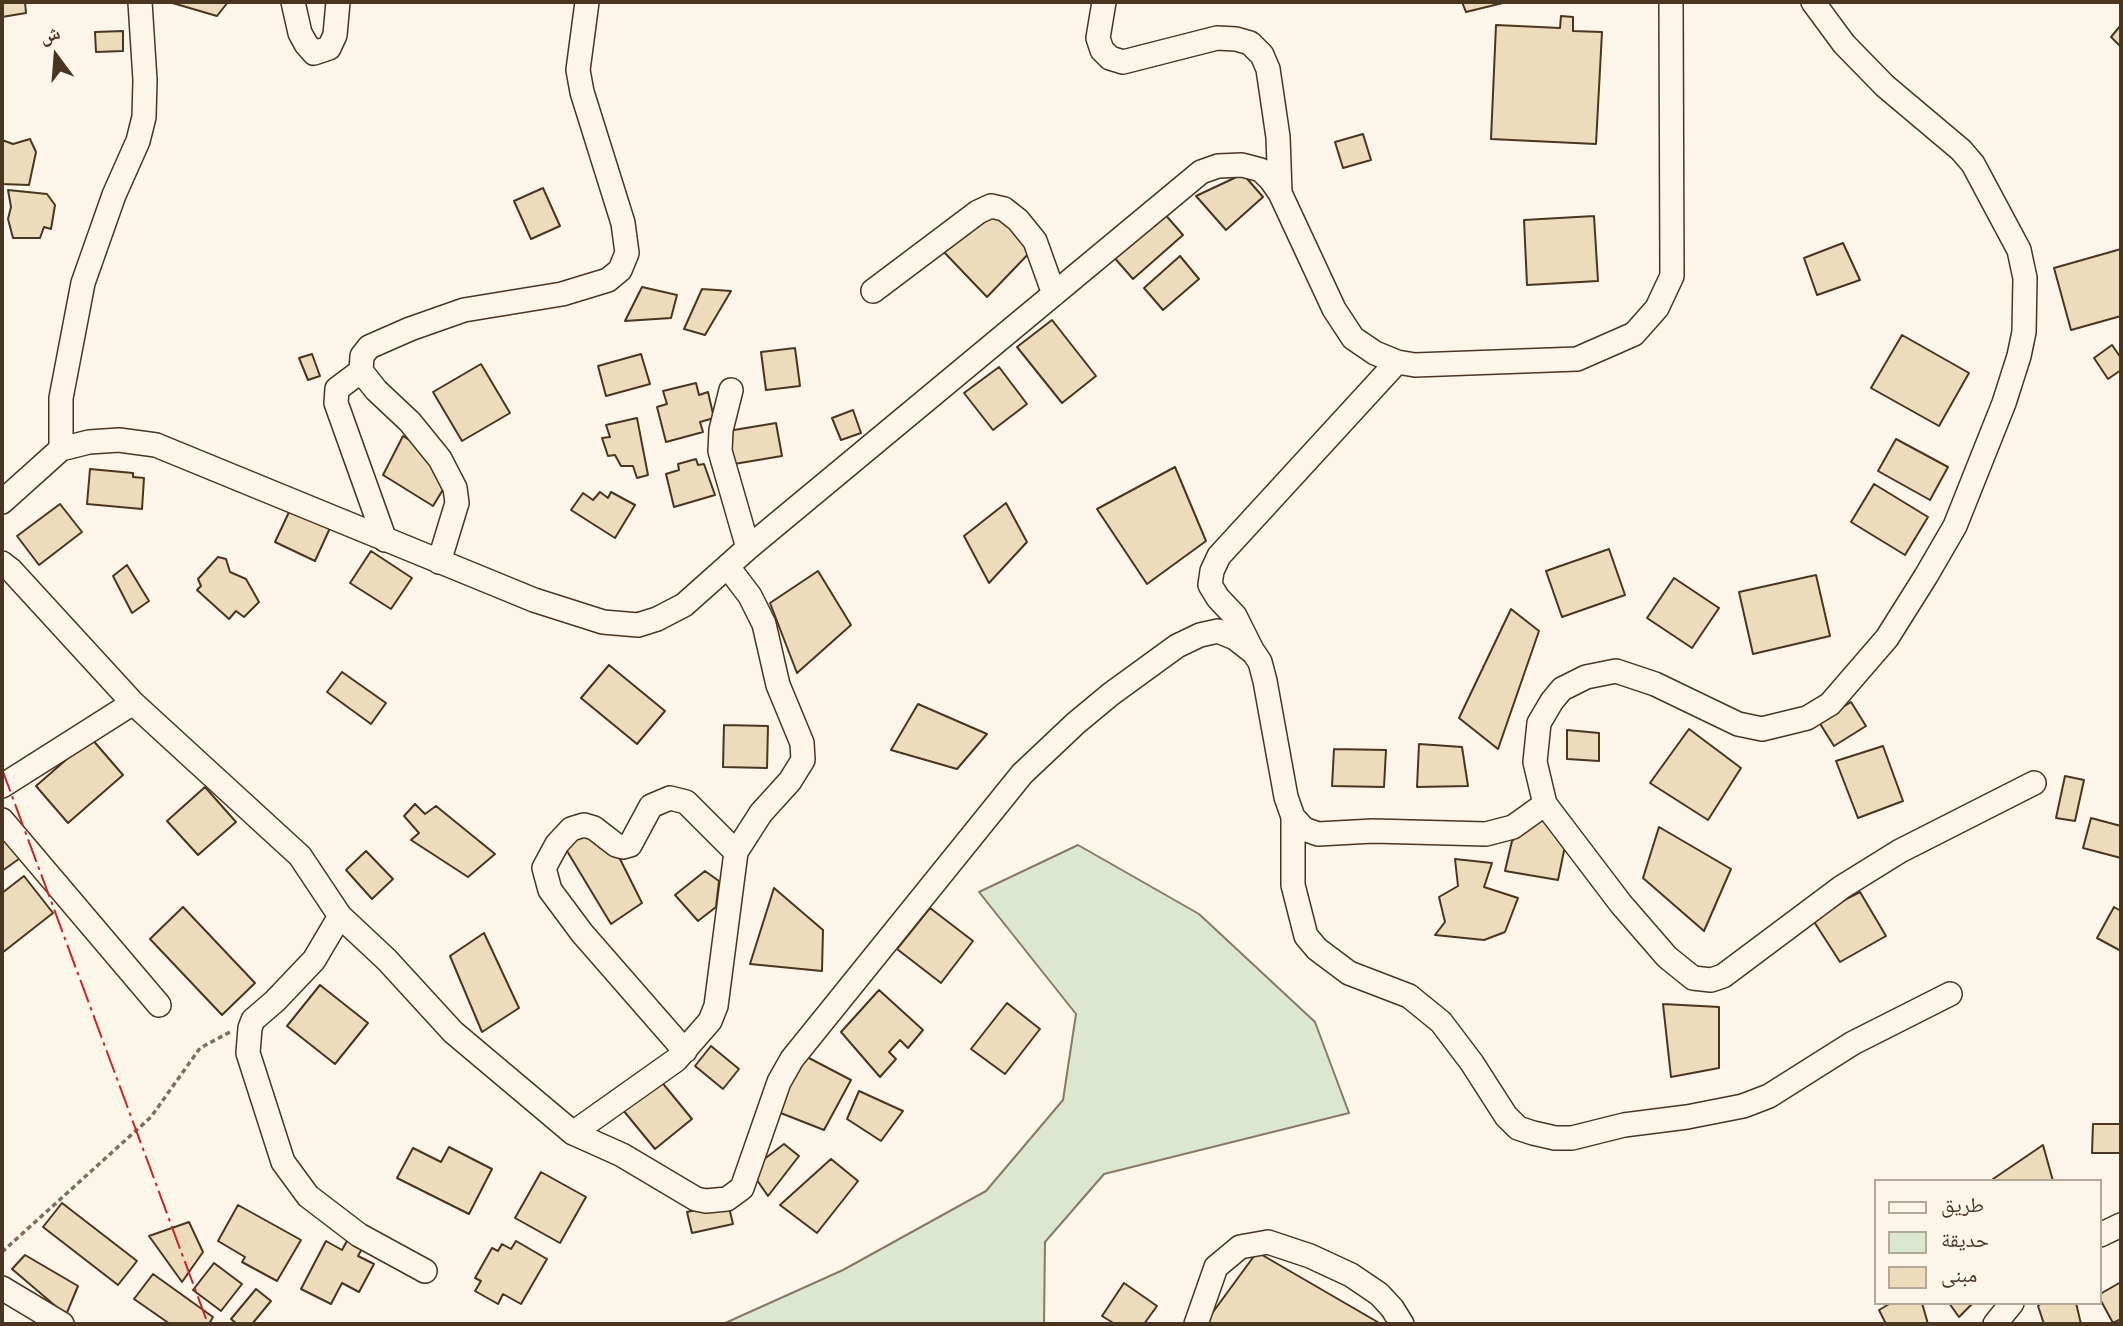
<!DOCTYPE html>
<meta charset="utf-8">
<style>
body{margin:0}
#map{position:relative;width:2123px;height:1326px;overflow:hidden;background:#fbf6e9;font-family:"Source Sans 3","Noto Naskh Arabic",sans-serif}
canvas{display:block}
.frame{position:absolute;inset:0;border:4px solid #4a3520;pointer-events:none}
.legend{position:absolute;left:1874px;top:1179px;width:228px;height:126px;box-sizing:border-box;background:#fbf6e9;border:2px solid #b4a999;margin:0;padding:9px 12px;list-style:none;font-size:21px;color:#4a3520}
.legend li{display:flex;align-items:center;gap:14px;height:35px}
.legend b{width:35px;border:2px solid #b4a999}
.north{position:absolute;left:21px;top:21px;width:70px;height:70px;-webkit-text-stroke:5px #fbf6e9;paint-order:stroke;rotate:344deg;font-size:19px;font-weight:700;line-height:28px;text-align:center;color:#4a3520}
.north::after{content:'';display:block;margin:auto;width:24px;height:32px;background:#4a3520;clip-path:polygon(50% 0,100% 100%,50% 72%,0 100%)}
</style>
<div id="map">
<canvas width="2123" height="1326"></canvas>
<div class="frame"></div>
<ul class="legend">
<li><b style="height:9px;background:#fbf6e9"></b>طريق</li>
<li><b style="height:19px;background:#dce7d0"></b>حديقة</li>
<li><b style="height:19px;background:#ecdcbc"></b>مبنى</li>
</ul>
<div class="north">ش</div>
</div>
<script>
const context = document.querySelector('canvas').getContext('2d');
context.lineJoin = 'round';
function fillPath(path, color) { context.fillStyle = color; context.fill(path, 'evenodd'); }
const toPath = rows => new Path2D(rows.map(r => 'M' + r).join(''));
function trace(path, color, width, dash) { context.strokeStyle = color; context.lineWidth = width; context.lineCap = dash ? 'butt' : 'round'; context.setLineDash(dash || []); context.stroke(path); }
const green = toPath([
 [1078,845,1199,914,1315,1022,1349,1113,1104,1174,1045,1242,1044,1324,723,1324,843,1270,986,1191,1063,1100,1076,1014,979,892,1078,845]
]);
fillPath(green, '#dce7d0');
trace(green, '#887966', 2);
const building = toPath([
 [2,2,25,2,26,13,2,17,2,2],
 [169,2,228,2,217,16,169,2],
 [1462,2,1507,2,1466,12,1462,2],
 [1561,16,1573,17,1573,31,1602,32,1596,144,1491,139,1496,25,1560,28,1561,16],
 [2121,25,2121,47,2111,37,2121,25],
 [123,31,123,51,96,52,95,32,123,31],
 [1363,134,1371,160,1343,168,1335,142,1363,134],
 [30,139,36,152,29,185,2,184,2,140,13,144,30,139],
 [1243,174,1263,197,1226,230,1196,196,1243,174],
 [543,188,560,226,531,239,514,201,543,188],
 [8,190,47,194,55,205,51,229,44,227,40,238,13,238,8,219,11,207,8,190],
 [989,210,1035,247,987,297,942,250,989,210],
 [1163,212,1183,235,1133,279,1112,255,1163,212],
 [1594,216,1598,281,1527,285,1524,220,1594,216],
 [1843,243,1860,280,1817,295,1804,258,1843,243],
 [2121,249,2121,316,2071,330,2054,268,2121,249],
 [1180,256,1199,279,1163,310,1144,288,1180,256],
 [642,287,677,295,671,318,625,321,642,287],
 [702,289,731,291,705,335,684,329,702,289],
 [1052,320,1096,376,1062,403,1017,347,1052,320],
 [1902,335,1969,373,1939,426,1871,388,1902,335],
 [2112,345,2121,358,2121,370,2108,379,2094,358,2112,345],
 [795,348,800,386,766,390,761,352,795,348],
 [312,354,320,376,308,380,299,358,312,354],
 [641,354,650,384,606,396,598,366,641,354],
 [481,364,510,413,462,441,433,392,481,364],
 [999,367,1027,404,993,430,964,393,999,367],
 [696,383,699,395,708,392,714,418,700,422,703,432,666,442,657,407,667,404,663,391,696,383],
 [853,410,861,433,841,440,832,418,853,410],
 [637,418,648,475,637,478,633,466,621,466,615,455,608,456,602,438,610,437,606,425,637,418],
 [776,423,782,456,734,464,728,431,776,423],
 [403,436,428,452,447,483,433,506,383,475,403,436],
 [1896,439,1948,467,1930,500,1878,471,1896,439],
 [696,459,698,465,704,464,715,495,674,507,666,474,679,470,678,464,696,459],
 [1175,467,1206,541,1147,584,1097,509,1175,467],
 [90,469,133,473,133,477,144,478,142,509,87,504,90,469],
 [1874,484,1928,517,1905,555,1851,522,1874,484],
 [600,492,608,498,611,492,635,505,615,538,571,510,583,493,593,500,600,492],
 [1006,503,1027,542,989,583,964,536,1006,503],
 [60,504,82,532,39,565,17,536,60,504],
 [290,510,330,528,315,561,275,542,290,510],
 [1609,549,1625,595,1562,617,1546,571,1609,549],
 [371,551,412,578,391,609,350,583,371,551],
 [218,557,226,559,230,572,246,579,259,602,244,617,236,611,229,619,197,590,201,586,198,579,218,557],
 [127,565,149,601,132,613,113,576,127,565],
 [818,571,851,625,797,673,770,603,818,571],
 [1816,575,1830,636,1753,654,1739,592,1816,575],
 [1674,578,1719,608,1692,648,1647,618,1674,578],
 [1511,609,1539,631,1498,749,1459,718,1511,609],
 [609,665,665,711,637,744,581,698,609,665],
 [342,672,386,703,371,724,327,692,342,672],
 [1851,702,1866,726,1834,746,1819,722,1851,702],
 [918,704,987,734,957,769,891,750,918,704],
 [724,725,768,726,767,768,723,767,724,725],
 [1689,729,1741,768,1708,820,1650,783,1689,729],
 [1567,730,1599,733,1599,761,1567,759,1567,730],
 [91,738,123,775,68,823,36,786,91,738],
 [1419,744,1462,747,1468,786,1417,787,1419,744],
 [1883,746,1903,801,1858,818,1836,761,1883,746],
 [1334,749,1386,750,1384,787,1332,786,1334,749],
 [2065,776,2084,780,2075,821,2056,818,2065,776],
 [205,787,236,822,198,855,167,821,205,787],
 [415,804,425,814,436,806,495,854,468,877,411,840,419,833,404,816,415,804],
 [1542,817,1565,846,1558,880,1505,871,1512,841,1542,817],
 [2091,818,2121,826,2121,858,2083,848,2091,818],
 [582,825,600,848,616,851,642,903,611,924,564,846,582,825],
 [1659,827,1731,869,1704,931,1643,878,1659,827],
 [2,835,23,856,2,871,2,835],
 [366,851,393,879,372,899,346,870,366,851],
 [1455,859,1492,863,1484,887,1518,898,1505,932,1484,940,1435,935,1445,922,1439,897,1458,886,1455,859],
 [705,871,719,881,716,907,698,921,675,895,705,871],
 [24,876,53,913,2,953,2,893,24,876],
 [774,888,823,930,822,971,750,964,774,888],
 [1860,892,1886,936,1840,962,1811,917,1860,892],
 [183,907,255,983,222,1015,150,939,183,907],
 [2114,907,2121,911,2121,951,2097,938,2114,907],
 [930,908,973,941,941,983,897,949,930,908],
 [484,933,519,1008,482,1032,450,956,484,933],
 [320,985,368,1023,335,1064,287,1026,320,985],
 [879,990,923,1030,908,1048,900,1040,889,1052,896,1059,880,1077,841,1032,879,990],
 [1007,1003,1040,1029,1005,1074,971,1049,1007,1003],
 [1663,1004,1719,1007,1719,1068,1671,1077,1663,1004],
 [711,1046,739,1069,723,1089,695,1066,711,1046],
 [807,1057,851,1080,824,1130,773,1110,807,1057],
 [660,1080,692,1119,655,1149,623,1110,660,1080],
 [859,1091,903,1111,881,1141,847,1119,859,1091],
 [2093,1124,2121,1124,2121,1153,2092,1153,2093,1124],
 [784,1144,799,1156,768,1196,750,1170,784,1144],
 [2043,1145,2053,1181,1993,1181,1993,1179,2043,1145],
 [449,1147,492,1169,469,1214,397,1178,413,1148,441,1162,449,1147],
 [831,1159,858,1181,817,1233,780,1205,831,1159],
 [541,1172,586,1197,560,1243,515,1218,541,1172],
 [62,1203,137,1261,118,1285,43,1227,62,1203],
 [728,1203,733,1224,692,1233,687,1212,728,1203],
 [238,1205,301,1240,277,1281,242,1262,245,1257,218,1241,238,1205],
 [189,1222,203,1252,182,1282,149,1236,189,1222],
 [348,1239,363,1247,358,1256,374,1264,359,1292,342,1283,331,1304,301,1289,326,1241,342,1250,348,1239],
 [516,1241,547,1259,521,1304,503,1294,498,1304,475,1291,481,1281,475,1278,492,1248,498,1251,502,1244,511,1249,516,1241],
 [1257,1252,1381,1324,1205,1323,1257,1252],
 [25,1255,78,1286,66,1315,12,1269,25,1255],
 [214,1263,242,1284,221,1311,193,1290,214,1263],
 [153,1274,213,1317,209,1324,170,1324,134,1299,153,1274],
 [2121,1282,2121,1319,2113,1323,2100,1299,2100,1294,2121,1282],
 [1124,1283,1157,1306,1144,1324,1115,1324,1102,1316,1124,1283],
 [256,1289,271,1301,252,1324,237,1324,231,1319,256,1289],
 [1891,1303,1922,1303,1928,1324,1886,1324,1879,1310,1891,1303],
 [1949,1303,1973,1303,1959,1317,1949,1303],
 [2041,1303,2076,1303,2081,1324,2044,1324,2038,1306,2041,1303]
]);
fillPath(building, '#ecdcbc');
trace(building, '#4a3520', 2);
const minor = toPath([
 [293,2,300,33,306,44,314,53,329,48,335,35,338,2],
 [1104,2,1098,38,1102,50,1110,58,1123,62,1217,38,1236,39,1250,43,1262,55,1268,69,1278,137,1280,193],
 [1813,2,1844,44,1885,86,1961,150,1973,164,2019,250,2025,278,2024,332,2019,356,2004,403,1955,526,1926,576,1887,638,1830,704,1807,718,1762,729,1738,724,1655,684,1616,671,1586,677,1562,689,1552,701,1539,723,1535,762,1545,804,1621,904,1667,957,1693,978,1711,980,1723,976,1842,887,1900,851,2034,783],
 [873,291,978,212,991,206,1004,209,1018,220,1035,241,1054,294],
 [361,371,337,389,336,403,385,540],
 [731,390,721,430,720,451,748,548],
 [61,449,61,398,83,283,114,195,138,141,144,117,145,80,140,2],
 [2,502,61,449,89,442,119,440,156,445,534,600,603,622,638,625,657,619,684,605,748,548,1201,172,1218,166,1242,165,1261,170,1271,180,1280,193,1334,309,1353,338,1375,353,1397,362,1415,365,1577,359,1634,334,1657,308,1672,276,1671,2],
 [439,562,457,503,455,488,440,459,410,422,376,390,361,371,362,356,369,347,410,329,464,310,562,294,608,280,620,270,627,253,623,223,582,92,578,70,587,2],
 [2,563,11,570,133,703,300,856,340,916,387,960,453,1032,573,1133,622,1155,696,1199,706,1201,727,1199,742,1188,779,1082,792,1059,1022,774,1076,723,1111,694,1177,646,1200,635,1218,631,1235,638,1254,653,1260,662,1265,681,1286,797,1293,817,1304,829,1318,834,1373,831,1486,834,1513,827,1545,804],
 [1252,650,1235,616,1218,598,1210,585,1212,571,1219,556,1397,362],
 [2,786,133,703],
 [1293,817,1293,885,1306,936,1317,949,1349,973,1409,996,1441,1022,1472,1063,1506,1116,1518,1128,1533,1133,1555,1138,1572,1138,1624,1125,1687,1117,1743,1106,1769,1096,1853,1043,1950,994],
 [2,820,159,1005],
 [340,916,314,960,275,1001,253,1020,250,1028,248,1053,283,1162,308,1196,359,1235,425,1271],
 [685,1051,582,933,550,890,544,868,557,844,571,829,584,825,594,828,616,845,623,847,630,845,651,806,670,798,686,802,736,852],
 [573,1133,676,1060,710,1021,716,1006,736,852,761,813,790,781,803,760,802,743,778,685,764,624,750,596,728,567],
 [2100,1235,2121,1225],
 [2,1288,62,1324],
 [1196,1324,1216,1267,1240,1247,1268,1242,1310,1256,1351,1275,1379,1294,1392,1308,1402,1324],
 [1995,1324,2012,1303]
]);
trace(minor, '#4a3520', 26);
trace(toPath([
 [2,1252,151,1117,200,1048,230,1032]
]), '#7f6f5c', 3.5, [5, 3.5]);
trace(minor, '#fbf6e9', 23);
trace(toPath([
 [2,769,208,1324]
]), '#c62828', 2, [24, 5, 3.5, 5]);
</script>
